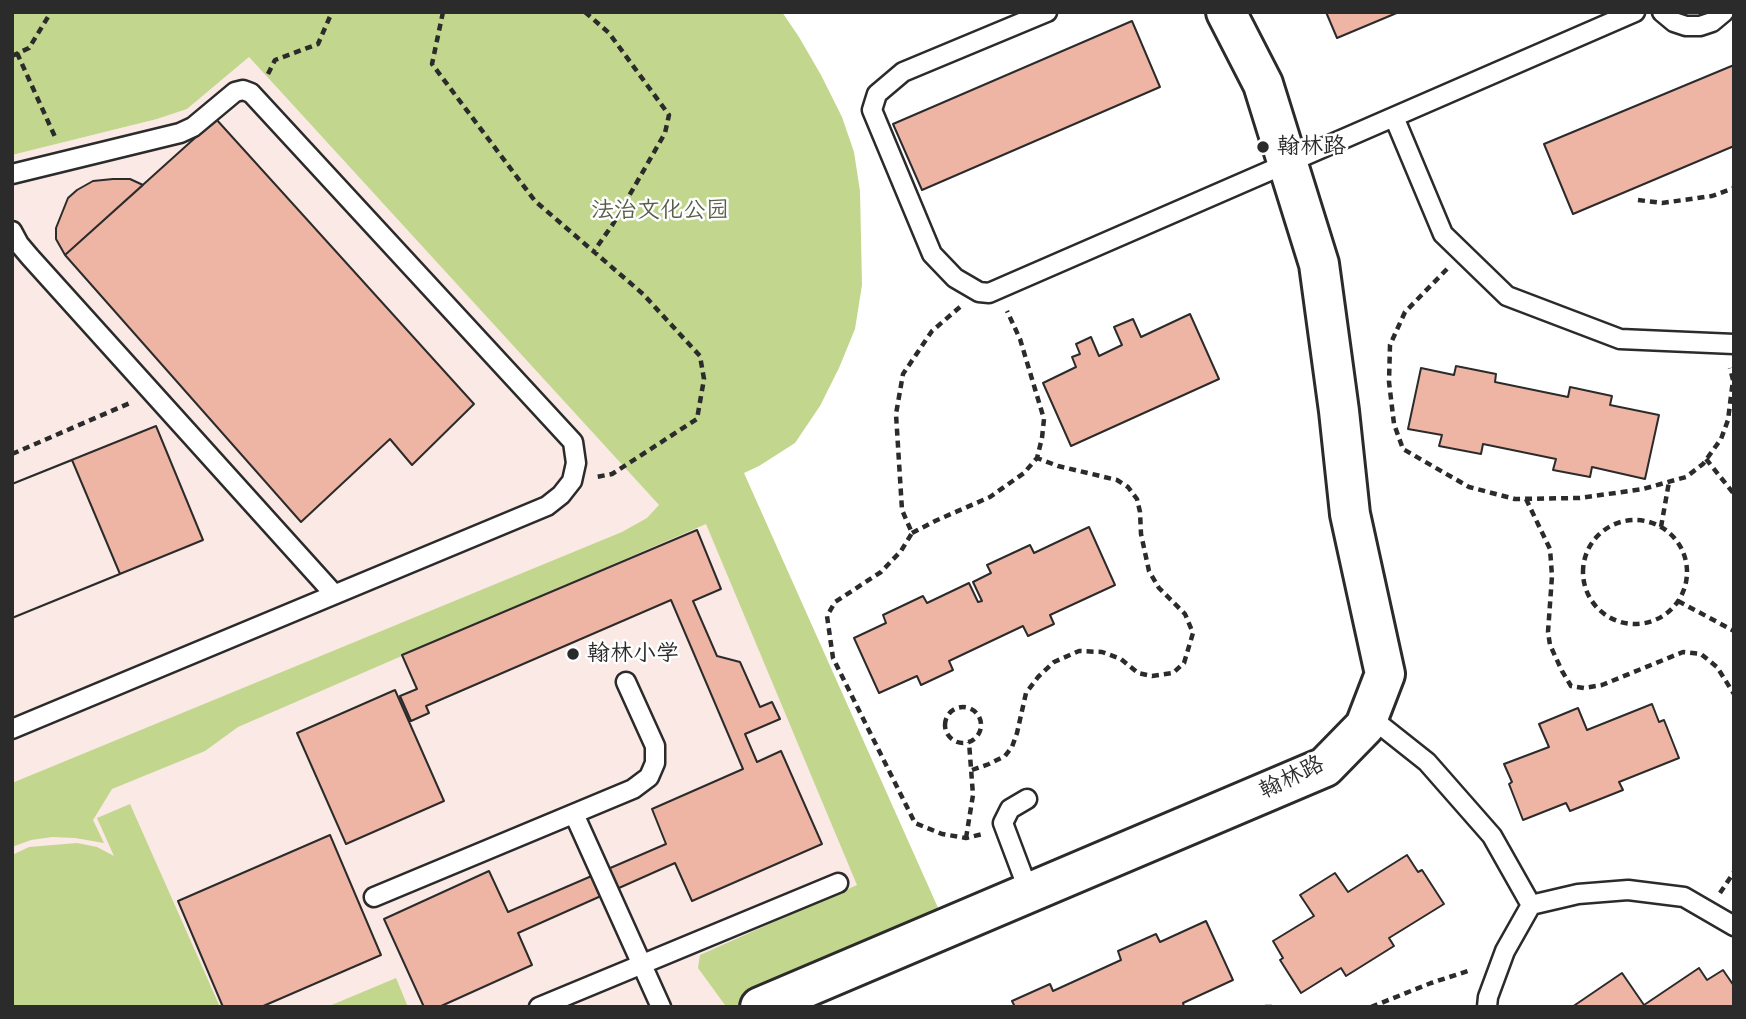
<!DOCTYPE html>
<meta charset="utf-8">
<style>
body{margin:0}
#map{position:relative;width:1746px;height:1019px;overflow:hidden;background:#fff;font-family:Itim,sans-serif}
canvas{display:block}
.frame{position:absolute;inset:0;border:14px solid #2b2b2b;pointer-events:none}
</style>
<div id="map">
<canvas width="1746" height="1019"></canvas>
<div class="frame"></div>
</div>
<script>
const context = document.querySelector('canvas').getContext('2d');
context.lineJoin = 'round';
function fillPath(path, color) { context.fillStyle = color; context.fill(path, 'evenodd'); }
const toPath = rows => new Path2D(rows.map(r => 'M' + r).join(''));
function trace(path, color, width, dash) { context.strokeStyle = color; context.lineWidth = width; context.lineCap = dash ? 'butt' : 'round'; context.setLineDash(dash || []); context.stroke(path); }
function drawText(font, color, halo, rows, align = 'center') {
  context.font = font + ' Itim,"LXGW WenKai TC",sans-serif'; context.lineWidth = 5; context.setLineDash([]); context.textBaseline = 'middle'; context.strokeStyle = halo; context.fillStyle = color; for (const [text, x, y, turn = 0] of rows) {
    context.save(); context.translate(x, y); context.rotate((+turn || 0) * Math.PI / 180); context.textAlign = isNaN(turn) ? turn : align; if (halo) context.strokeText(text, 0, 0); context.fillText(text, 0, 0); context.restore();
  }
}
fillPath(toPath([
 [249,57,659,505,714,486,923,937,760,1007,12,1007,12,155,157,119,187,109]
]), '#fae9e4');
fillPath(toPath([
 [12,12,782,12,799,37,821,75,842,117,854,152,860,191,862,285,855,329,839,368,820,406,795,443,759,466,744,473,943,919,735,1007,725,1005,698,968,700,955,857,885,706,524,238,727,205,751,112,789,93,820,104,843,75,838,52,837,31,840,12,847,12,783,622,532,647,518,659,505,249,57,187,109,157,119,12,155],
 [130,804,220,1007,12,1007,12,855,29,847,77,843,97,847,114,856,97,818],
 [396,978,408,1007,327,1007]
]), '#c2d78d');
const building = toPath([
 [1326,12,1399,12,1337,38,1326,12],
 [1132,21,1160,87,922,190,893,124,1132,21],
 [1734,65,1734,146,1573,214,1544,144,1734,65],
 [216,119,474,404,412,465,390,439,301,522,65,255,216,119],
 [113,179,130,179,143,185,65,255,56,239,56,228,68,198,77,190,93,181,113,179],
 [1190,314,1219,379,1071,446,1043,383,1076,367,1072,357,1080,354,1076,344,1091,337,1099,356,1122,345,1114,327,1133,319,1141,337,1190,314],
 [1456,366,1496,374,1495,382,1568,397,1570,387,1612,396,1610,405,1659,415,1645,479,1592,467,1590,477,1553,470,1556,459,1483,444,1481,454,1439,446,1442,435,1408,429,1421,368,1454,375,1456,366],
 [156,426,203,540,12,618,12,484,156,426],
 [72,460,120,574,12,618,12,484,72,460],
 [1089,527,1115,585,1050,615,1054,624,1028,636,1023,626,949,661,953,670,921,685,917,676,879,693,854,638,886,623,883,615,923,596,927,603,969,583,978,602,982,601,973,582,991,573,987,565,1030,545,1034,553,1089,527],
 [697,530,721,589,693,601,717,656,740,662,760,707,772,702,780,719,745,734,757,762,781,751,822,844,692,901,675,863,518,933,532,965,439,1007,424,1007,384,919,489,871,508,912,666,844,652,809,743,769,671,600,426,706,429,713,411,721,400,696,417,689,402,655,697,530],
 [395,690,444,801,346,844,297,733,395,690],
 [1652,704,1659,722,1664,720,1679,758,1619,782,1623,790,1570,811,1566,803,1523,820,1509,784,1512,782,1504,764,1549,747,1539,724,1578,708,1587,730,1652,704],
 [330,835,381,955,261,1007,223,1007,178,901,330,835],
 [1407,855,1418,872,1422,870,1444,904,1389,938,1394,946,1346,976,1341,968,1301,993,1280,960,1283,958,1273,941,1314,916,1300,895,1335,873,1348,892,1407,855],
 [1206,921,1233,980,1183,1003,1184,1007,1015,1007,1012,1001,1050,984,1053,991,1121,960,1118,951,1156,934,1160,942,1206,921],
 [1699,968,1707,980,1723,970,1734,986,1734,1007,1572,1007,1622,973,1644,1005,1699,968]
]);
fillPath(building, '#eeb5a5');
trace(building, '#2b2b2b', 2);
const lane = toPath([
 [1047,12,903,72,877,94,872,110,932,254,955,278,979,292,989,293,1635,12],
 [1662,12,1674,22,1686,26,1700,26,1712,22,1724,12],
 [1394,117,1443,234,1507,296,1620,339,1734,344],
 [12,174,180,133,193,127,235,92,243,90,251,93,573,442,576,463,572,481,561,495,547,506,12,729],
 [12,231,19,244,30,257,334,594],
 [1369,716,1427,762,1492,836,1531,905],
 [1027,799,1010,809,1003,823,1029,892],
 [574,814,661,1007],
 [374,897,633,789,649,777,655,763,655,746,626,682],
 [539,1007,838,883],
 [1487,1007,1488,997,1505,951,1531,905,1578,894,1628,890,1684,897,1734,926]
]);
const secondary = toPath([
 [760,1007,1325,767,1365,726,1385,674,1350,514,1339,411,1319,264,1263,84,1226,12]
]);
trace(lane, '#2b2b2b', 23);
trace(secondary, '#2b2b2b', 44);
trace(toPath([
 [443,12,432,64,535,201,643,294,700,356,704,379,697,419,612,474,596,477],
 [585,12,609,33,669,115,665,133,613,224,594,251],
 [17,53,56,139],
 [12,56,29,48,51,12],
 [268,74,275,60,318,44,332,12],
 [1638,200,1662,203,1712,196,1734,188],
 [1447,269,1405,312,1390,345,1389,382,1394,424,1403,449,1469,487,1515,499,1580,498,1643,489,1686,477,1703,464,1721,439,1728,420,1733,380,1730,368],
 [960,307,932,331,903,374,896,414,902,510,912,533,901,551,881,572,835,602,827,616,833,658,915,823,942,834,966,838,983,834],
 [12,454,130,403],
 [1706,459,1734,494],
 [1526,499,1550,549,1552,576,1548,632,1550,645,1562,671,1571,686,1584,688,1602,685,1683,652,1701,654,1717,667,1734,694],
 '1583 572a52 52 0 1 1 104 0a52 52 0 1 1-104 0Z',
 [1661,527,1669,482],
 [912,533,935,521,990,497,1024,473,1037,458,1042,438,1044,419,1020,339,1007,311],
 [1678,601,1734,631],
 '945 725a18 18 0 1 1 36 0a18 18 0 1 1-36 0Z',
 [972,770,989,764,1005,756,1012,747,1017,733,1026,693,1038,677,1054,662,1079,651,1102,652,1121,659,1138,673,1152,676,1173,673,1184,663,1193,633,1185,614,1159,588,1149,571,1141,534,1140,512,1137,499,1128,487,1117,480,1058,466,1037,458],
 [966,838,973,795,969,742],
 [1720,893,1734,872],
 [1265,1007,1275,1007],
 [1371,1007,1431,983,1471,970]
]), '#2b2b2b', 4.5, [7, 5]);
trace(lane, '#fff', 18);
trace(secondary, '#fff', 38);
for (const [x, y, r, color] of [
 [1263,147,7,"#2b2b2b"],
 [573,654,7,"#2b2b2b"]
]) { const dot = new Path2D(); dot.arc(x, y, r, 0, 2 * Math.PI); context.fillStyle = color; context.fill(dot); trace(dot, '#fff', 2.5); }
drawText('23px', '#2b2b2b', '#fff', [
 ["翰林路",1277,147],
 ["翰林小学",587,654]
], 'left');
drawText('23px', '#585f48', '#fff', [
 ["法治文化公园",660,211]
]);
drawText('23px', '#2b2b2b', '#fff', [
 ["翰林路",1292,778,-26]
]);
</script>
